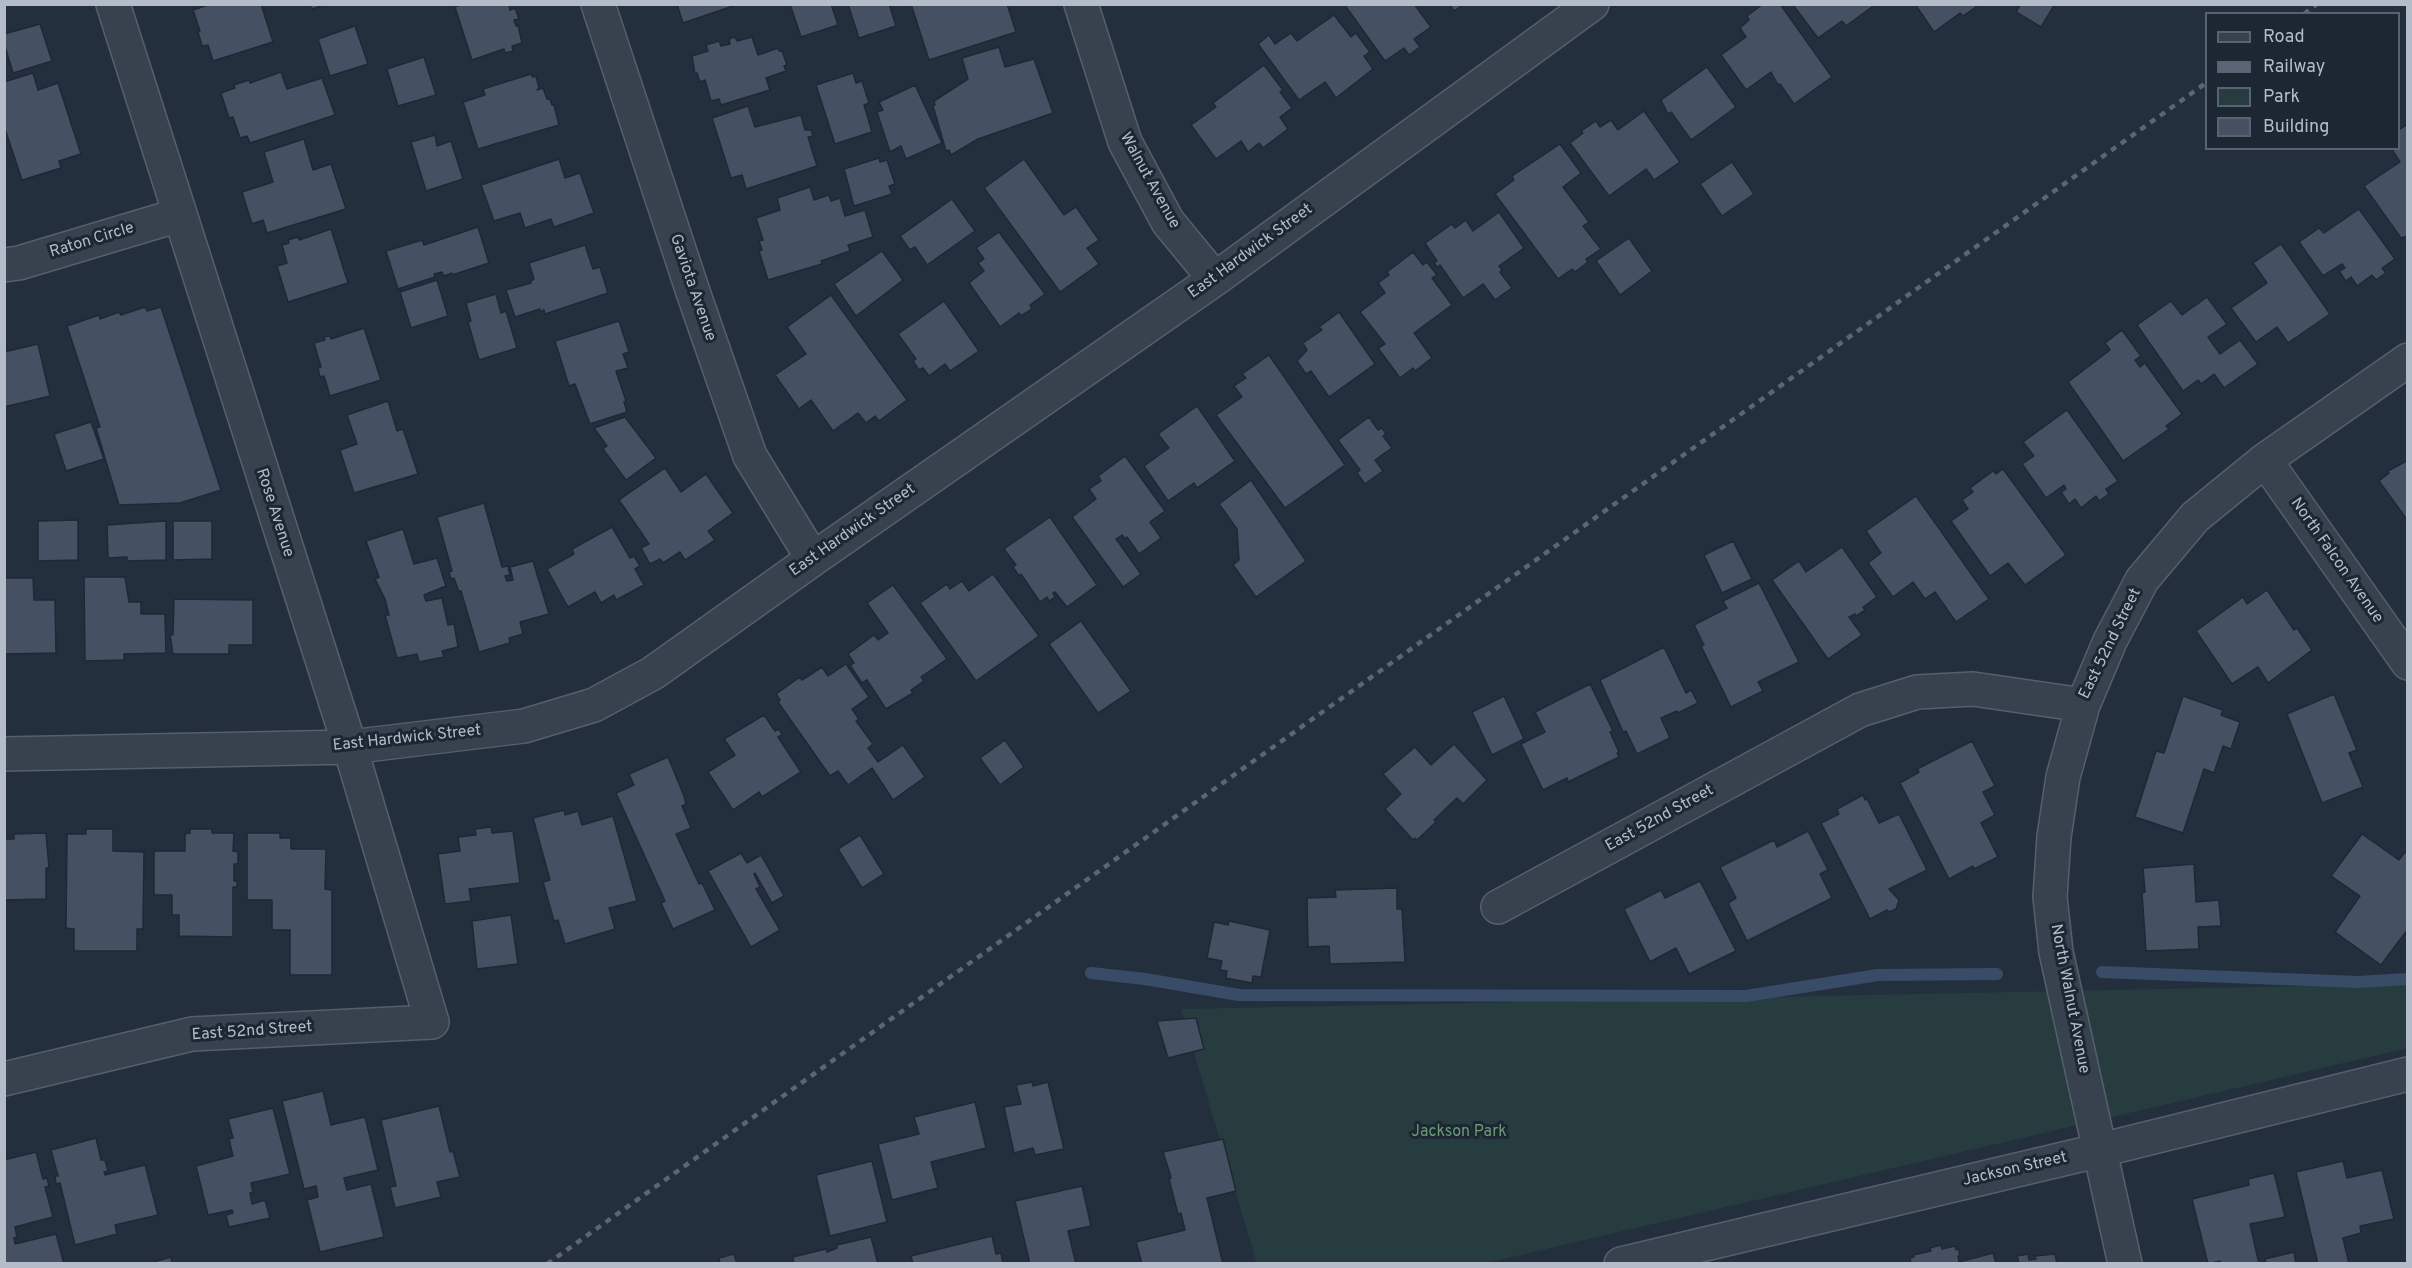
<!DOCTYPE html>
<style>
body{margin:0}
#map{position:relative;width:2412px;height:1268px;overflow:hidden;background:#242f3e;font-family:Overpass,sans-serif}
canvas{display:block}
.frame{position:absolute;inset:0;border:6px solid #b4bcc9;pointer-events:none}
.legend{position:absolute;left:2205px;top:12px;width:195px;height:138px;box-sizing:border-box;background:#1d2633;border:2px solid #59626f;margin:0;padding:8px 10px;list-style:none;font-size:18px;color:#b4bcc9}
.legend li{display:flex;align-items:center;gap:12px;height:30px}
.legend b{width:30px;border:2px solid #59626f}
</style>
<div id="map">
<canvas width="2412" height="1268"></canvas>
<div class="frame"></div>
<ul class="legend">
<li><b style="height:8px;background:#38414e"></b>Road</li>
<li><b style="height:8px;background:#5a6575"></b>Railway</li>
<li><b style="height:16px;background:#263c3f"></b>Park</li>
<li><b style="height:16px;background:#455162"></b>Building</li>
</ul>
</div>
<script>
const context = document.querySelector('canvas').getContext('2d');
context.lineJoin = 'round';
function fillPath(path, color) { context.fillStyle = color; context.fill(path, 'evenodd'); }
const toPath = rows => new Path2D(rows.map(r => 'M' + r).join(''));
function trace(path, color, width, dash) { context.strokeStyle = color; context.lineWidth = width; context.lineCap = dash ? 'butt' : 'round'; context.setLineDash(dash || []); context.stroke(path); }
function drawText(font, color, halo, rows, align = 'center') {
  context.font = font + ' Overpass,sans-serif'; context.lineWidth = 6; context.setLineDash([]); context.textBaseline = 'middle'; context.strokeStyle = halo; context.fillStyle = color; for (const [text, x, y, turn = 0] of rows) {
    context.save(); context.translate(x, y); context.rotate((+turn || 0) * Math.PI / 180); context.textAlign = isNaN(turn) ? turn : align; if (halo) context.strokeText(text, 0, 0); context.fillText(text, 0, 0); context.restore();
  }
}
fillPath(toPath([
 [2407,984,2408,1048,1486,1263,1257,1264,1181,1009]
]), '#263c3f');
trace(toPath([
 [2102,972,2358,982,2408,979],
 [1091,973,1145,979,1239,995,1746,996,1878,975,1997,974]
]), '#394c67', 12);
const building = toPath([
 [211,4,261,4,273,42,213,61,208,45,202,46,198,32,200,31,193,10,211,4],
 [310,4,327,4,312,9,310,4],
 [462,4,513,4,509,5,510,10,515,8,519,19,514,20,516,26,518,25,522,43,512,46,513,51,505,53,504,49,472,60,455,7,462,4],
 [677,4,739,4,683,23,677,4],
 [790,4,831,4,838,25,801,37,790,4],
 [848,4,889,4,896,26,859,38,848,4],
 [911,4,1007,4,1016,32,929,60,911,4],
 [1344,4,1414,4,1431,27,1414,39,1420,47,1409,55,1404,48,1385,61,1344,4],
 [1450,4,1464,4,1454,11,1450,4],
 [1763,4,1780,4,1832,77,1794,104,1780,84,1778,85,1771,72,1746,90,1721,55,1746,37,1740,28,1749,20,1747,16,1763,4],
 [1876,4,1846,26,1842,21,1818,38,1793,5,1876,4],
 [1915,4,1975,4,1976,7,1963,16,1960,13,1934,32,1915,4],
 [2021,4,2055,4,2041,27,2016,12,2021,4],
 [1334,15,1351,37,1356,33,1370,52,1364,56,1373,69,1336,98,1325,82,1299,100,1258,44,1269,35,1275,44,1291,33,1297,41,1334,15],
 [40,24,52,61,13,73,4,43,4,34,40,24],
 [355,26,368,64,330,76,318,39,355,26],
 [735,37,737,41,752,37,758,55,778,48,779,51,782,51,787,65,784,66,786,71,766,78,770,90,721,105,719,99,711,101,705,80,700,82,697,73,695,74,692,56,708,51,706,45,719,41,721,46,730,44,729,39,735,37],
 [999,47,1005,67,1034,59,1053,113,978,139,951,155,949,150,946,151,933,106,935,105,934,101,968,79,962,58,999,47],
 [424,57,436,95,398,106,387,69,424,57],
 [1264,65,1283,90,1280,92,1292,108,1280,117,1288,129,1263,148,1259,143,1248,152,1241,141,1216,159,1191,125,1216,107,1213,103,1264,65],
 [1707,67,1736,107,1691,140,1671,112,1668,114,1661,100,1707,67],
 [281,72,287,89,322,78,335,115,250,143,247,136,240,138,233,117,229,118,221,93,235,88,234,85,249,80,250,83,281,72],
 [33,73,38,90,58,83,81,154,59,161,61,168,22,180,4,126,4,82,33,73],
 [853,73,856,83,862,81,869,103,864,105,872,132,835,144,816,85,853,73],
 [531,74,533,77,536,76,539,88,537,90,543,88,547,99,550,99,552,105,554,105,559,125,478,149,463,102,485,95,483,89,531,74],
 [915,85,942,143,906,159,901,146,890,152,877,112,883,110,879,102,915,85],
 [748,106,755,127,801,115,805,130,811,130,813,136,808,137,817,166,746,189,742,175,731,178,712,118,748,106],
 [1644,111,1680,162,1654,180,1646,169,1609,196,1570,143,1583,133,1581,131,1596,121,1600,127,1611,120,1618,130,1644,111],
 [2408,124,2408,236,2401,238,2364,186,2400,162,2391,148,2398,148,2398,130,2408,124],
 [435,135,437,146,451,141,463,179,426,191,411,142,435,135],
 [304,139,313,170,331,164,346,209,267,233,263,220,252,224,242,192,273,182,264,152,304,139],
 [1560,144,1581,173,1563,187,1589,222,1583,226,1601,249,1586,259,1588,262,1575,272,1572,269,1558,279,1495,194,1514,180,1512,176,1560,144],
 [879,158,880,162,887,160,895,184,889,186,892,194,854,206,844,169,879,158],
 [559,159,565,178,580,173,594,213,554,227,551,219,525,228,520,213,494,221,481,185,559,159],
 [1024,159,1064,215,1076,207,1099,240,1087,248,1099,264,1060,292,984,188,1024,159],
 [1732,162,1754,194,1722,216,1700,184,1732,162],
 [810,187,814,200,829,195,831,201,840,198,845,216,865,210,873,237,848,245,850,251,821,261,822,264,768,280,759,251,762,250,759,241,763,240,756,218,780,210,777,198,810,187],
 [952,199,975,231,927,265,915,247,910,250,900,236,952,199],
 [2359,209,2395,259,2382,268,2386,273,2376,280,2372,275,2357,286,2351,277,2346,281,2339,271,2345,268,2342,264,2323,276,2299,242,2319,228,2324,233,2359,209],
 [1499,212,1524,248,1499,266,1502,270,1500,272,1512,288,1495,300,1483,284,1463,298,1440,265,1437,267,1434,263,1437,261,1425,243,1452,224,1455,228,1466,220,1473,231,1499,212],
 [478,227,489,263,452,275,452,273,444,276,442,272,434,274,435,277,398,289,386,251,422,240,424,245,478,227],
 [331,229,348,283,288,302,277,266,287,263,282,245,289,243,288,240,298,237,299,240,331,229],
 [999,232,1045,294,1030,305,1032,309,1021,316,1019,313,1000,327,969,283,984,271,978,263,984,259,976,248,999,232],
 [1629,238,1652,271,1620,295,1596,261,1629,238],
 [2281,244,2330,314,2288,343,2277,327,2256,342,2231,308,2267,283,2253,263,2281,244],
 [585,245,593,269,600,267,608,293,545,314,544,310,540,312,540,309,515,317,506,290,531,283,531,281,534,279,529,263,585,245],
 [882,251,903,280,856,316,834,284,882,251],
 [1413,252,1423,265,1427,262,1437,275,1432,278,1452,305,1414,333,1432,358,1415,371,1413,368,1400,378,1378,348,1385,344,1360,312,1385,293,1378,283,1389,275,1387,272,1413,252],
 [437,280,448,316,411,328,400,292,437,280],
 [496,294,501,313,506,311,517,348,479,360,468,322,471,321,466,303,496,294],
 [831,295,907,400,879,421,875,416,866,423,858,413,833,431,811,400,799,409,775,375,806,354,787,327,831,295],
 [2207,297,2227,324,2208,337,2220,354,2240,340,2258,364,2224,388,2214,374,2201,384,2198,380,2183,391,2137,325,2171,301,2182,315,2207,297],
 [944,301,979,351,950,371,945,364,929,376,923,368,919,370,913,361,916,359,898,334,944,301],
 [145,307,147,311,161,307,221,490,180,503,119,505,96,428,100,427,67,326,99,315,100,319,119,312,121,315,145,307],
 [1339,312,1375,364,1329,397,1311,371,1306,374,1297,361,1307,350,1303,343,1322,330,1319,327,1339,312],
 [619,321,629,352,623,354,628,368,616,371,626,401,624,402,627,412,590,424,575,384,569,386,555,341,619,321],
 [364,328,381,380,330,396,324,376,320,377,318,368,321,367,314,343,325,340,324,337,330,336,331,339,364,328],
 [2122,330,2141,356,2135,360,2140,367,2145,363,2182,414,2166,426,2169,429,2123,461,2068,382,2110,350,2105,343,2122,330],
 [38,344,50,396,4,407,4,352,38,344],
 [1269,355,1345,465,1285,508,1216,415,1242,397,1234,386,1246,378,1242,374,1269,355],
 [388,401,397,431,403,429,418,474,354,493,340,450,357,444,347,415,388,401],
 [1197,406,1235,461,1197,488,1194,483,1168,501,1144,466,1169,448,1158,434,1197,406],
 [2067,410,2118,481,2106,489,2109,494,2099,501,2096,496,2081,508,2075,499,2069,504,2061,492,2066,489,2064,485,2046,498,2022,464,2034,456,2023,442,2067,410],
 [625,417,656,458,626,480,603,449,607,446,594,428,625,417],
 [1369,417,1378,430,1382,428,1386,434,1383,436,1392,448,1375,460,1383,471,1365,484,1357,473,1360,470,1338,440,1369,417],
 [91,422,104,459,66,471,54,434,91,422],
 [1125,456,1165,511,1150,522,1161,538,1139,554,1127,537,1125,539,1122,535,1116,539,1141,574,1123,587,1072,517,1096,499,1089,489,1101,481,1098,476,1125,456],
 [2408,460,2408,521,2379,481,2389,473,2388,471,2408,460],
 [665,468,681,492,706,474,733,513,708,531,715,540,685,560,680,552,663,563,660,559,650,564,641,548,649,544,619,500,665,468],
 [2003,469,2066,555,2025,585,2008,563,1990,576,1951,521,1968,509,1962,500,1973,492,1970,488,1993,471,1996,474,2003,469],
 [1251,480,1306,561,1256,597,1233,565,1239,560,1237,529,1219,504,1251,480],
 [1916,496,1989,599,1956,622,1935,592,1925,599,1913,582,1893,597,1868,563,1881,553,1866,531,1916,496],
 [484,503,502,567,508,566,510,575,505,576,507,581,513,580,510,567,533,561,549,614,520,622,523,634,509,638,510,643,479,652,461,591,459,592,454,578,451,579,449,572,452,571,437,517,484,503],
 [1050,517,1097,585,1067,607,1055,592,1053,593,1055,597,1049,601,1047,597,1040,602,1021,574,1019,576,1013,567,1016,565,1004,549,1050,517],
 [78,520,78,560,38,561,38,521,78,520],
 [166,521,166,560,127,561,127,557,108,558,107,525,166,521],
 [173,521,212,521,212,559,173,560,173,521],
 [612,527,630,558,634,556,640,566,635,569,644,585,616,600,614,595,601,603,595,592,568,607,547,569,574,554,572,549,612,527],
 [403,529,414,564,437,558,446,586,424,595,426,601,442,598,448,625,454,624,458,647,442,651,444,657,419,662,417,654,397,658,385,615,389,615,385,599,375,579,379,577,366,541,403,529],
 [1733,541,1752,579,1722,593,1704,555,1733,541],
 [1842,547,1877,597,1863,607,1865,610,1856,616,1855,614,1849,617,1862,635,1828,659,1772,580,1799,561,1806,572,1842,547],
 [993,574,1039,636,976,681,920,603,947,584,950,589,962,581,969,591,993,574],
 [84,577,125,577,129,602,141,602,141,614,165,614,166,653,124,654,124,660,85,661,84,577],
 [4,578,33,578,34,600,55,600,56,653,4,654,4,578],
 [1759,583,1799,662,1758,682,1763,691,1731,707,1701,646,1704,645,1694,625,1727,608,1723,601,1759,583],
 [893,585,947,659,921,677,924,681,911,690,913,693,886,709,867,680,862,683,850,665,854,663,848,654,874,635,878,640,888,633,867,603,893,585],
 [2267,590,2294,630,2297,628,2312,650,2268,683,2258,667,2232,684,2196,631,2243,597,2247,604,2267,590],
 [174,599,253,600,253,645,229,645,229,654,173,654,170,635,173,635,174,599],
 [1081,621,1131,691,1098,713,1049,644,1081,621],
 [1664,647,1686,693,1691,690,1698,703,1678,713,1677,711,1661,718,1670,738,1637,754,1626,731,1623,732,1600,680,1664,647],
 [846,664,869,697,852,709,859,719,856,721,873,744,868,748,878,762,903,745,925,777,893,800,872,768,848,785,838,771,830,776,778,702,780,700,776,694,800,677,802,680,822,667,828,676,846,664],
 [1590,684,1613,731,1610,732,1619,752,1617,753,1619,757,1568,782,1567,778,1543,790,1521,744,1545,732,1535,712,1590,684],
 [2334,694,2357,750,2349,753,2363,787,2322,803,2287,714,2334,694],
 [1504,696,1524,739,1492,755,1472,712,1504,696],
 [2183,696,2223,710,2221,715,2240,722,2231,749,2223,746,2214,773,2204,769,2183,833,2135,817,2156,751,2164,753,2183,696],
 [764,715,775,731,779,729,782,735,778,737,801,772,762,797,759,792,733,810,708,772,735,755,724,739,764,715],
 [1005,740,1024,767,1000,785,980,758,1005,740],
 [1972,741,1995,786,1983,792,1995,815,1981,823,1998,857,1974,869,1973,866,1949,879,1900,783,1919,772,1917,769,1972,741],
 [1454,744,1487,780,1463,804,1457,798,1434,820,1436,822,1417,840,1415,838,1413,840,1385,809,1401,794,1383,774,1415,747,1431,765,1454,744],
 [668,757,684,796,686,804,682,806,691,828,676,834,699,884,702,883,715,910,673,929,661,903,665,901,616,793,634,785,629,774,668,757],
 [1863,795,1865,800,1867,799,1879,823,1899,814,1927,870,1889,889,1899,900,1896,909,1889,912,1887,910,1870,919,1821,823,1839,814,1837,809,1863,795],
 [564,810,565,815,578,811,582,825,613,816,637,901,609,908,615,929,565,944,558,920,554,921,543,882,550,880,533,818,564,810],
 [491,827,492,833,513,831,520,883,469,889,471,901,445,904,438,854,460,851,458,837,476,835,475,829,491,827],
 [86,829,113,829,113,851,144,852,143,929,137,929,137,951,74,951,74,929,66,928,67,834,86,834,86,829],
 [190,829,212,829,212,833,234,833,233,851,238,852,238,864,234,864,234,881,237,881,237,887,233,887,233,937,179,936,179,915,172,915,172,895,154,895,154,851,185,851,185,834,190,833,190,829],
 [1808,831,1828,870,1820,874,1832,898,1747,941,1728,903,1736,898,1720,867,1774,840,1777,847,1808,831],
 [46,833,49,868,46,868,46,899,4,900,4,839,14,839,14,834,46,833],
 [247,833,280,833,280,838,291,838,291,849,326,849,325,889,332,890,332,975,290,975,290,930,272,930,272,900,247,900,247,833],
 [2362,834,2399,860,2405,852,2408,854,2408,929,2381,965,2335,932,2360,896,2331,876,2362,834],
 [860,835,884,874,862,888,838,849,860,835],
 [741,853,747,863,761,855,784,896,772,903,755,873,754,874,760,887,756,889,780,930,751,947,708,871,741,853],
 [2194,864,2196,902,2219,900,2221,926,2198,927,2199,949,2146,951,2142,893,2145,892,2143,868,2194,864],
 [1700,881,1736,951,1689,974,1676,948,1650,962,1624,909,1661,890,1665,898,1700,881],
 [1397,888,1397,909,1402,909,1405,962,1330,964,1329,946,1308,947,1307,898,1336,897,1335,890,1397,888],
 [511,915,518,964,477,969,472,921,511,915],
 [1229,921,1270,930,1261,977,1253,976,1252,983,1226,978,1227,971,1220,970,1222,961,1207,958,1214,922,1228,925,1229,921],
 [1196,1018,1204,1049,1168,1058,1157,1021,1196,1018],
 [1032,1082,1033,1086,1048,1082,1064,1149,1035,1155,1033,1148,1014,1153,1004,1107,1021,1104,1016,1085,1032,1082],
 [323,1091,331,1125,365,1117,378,1170,344,1178,347,1190,371,1184,384,1237,320,1252,307,1200,318,1197,316,1186,304,1189,282,1101,323,1091],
 [975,1102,986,1148,931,1162,938,1188,892,1200,878,1144,919,1134,914,1117,975,1102],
 [439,1106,450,1152,453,1151,460,1177,437,1182,441,1197,395,1208,390,1187,396,1186,381,1120,439,1106],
 [273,1108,290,1174,251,1183,253,1192,250,1193,252,1204,265,1200,270,1218,229,1227,226,1215,233,1213,232,1210,208,1215,196,1166,233,1156,229,1139,233,1138,228,1119,273,1108],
 [96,1138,101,1160,105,1160,108,1171,104,1172,105,1175,145,1165,158,1215,115,1225,117,1234,75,1245,60,1183,56,1184,55,1176,58,1176,51,1150,96,1138],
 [1223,1139,1236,1191,1207,1198,1223,1264,1142,1264,1136,1242,1185,1230,1181,1213,1178,1214,1169,1179,1171,1178,1170,1174,1163,1152,1223,1139],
 [36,1152,43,1179,47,1178,49,1186,45,1187,53,1217,15,1227,17,1237,14,1238,15,1244,56,1234,64,1264,4,1264,4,1160,36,1152],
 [872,1161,887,1222,830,1236,816,1175,872,1161],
 [2343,1161,2347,1178,2382,1170,2394,1219,2360,1226,2361,1233,2343,1238,2349,1264,2318,1264,2296,1172,2343,1161],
 [2274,1173,2285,1217,2250,1224,2259,1264,2221,1264,2220,1261,2208,1264,2192,1199,2249,1185,2248,1179,2274,1173],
 [1082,1186,1091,1226,1068,1231,1076,1264,1030,1264,1015,1201,1082,1186],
 [992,1236,996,1254,1001,1253,1003,1264,913,1264,911,1256,992,1236],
 [871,1237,878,1264,794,1264,793,1257,826,1249,827,1252,837,1248,837,1245,871,1237],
 [1941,1245,1942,1249,1955,1246,1956,1250,1958,1248,1960,1256,1958,1256,1959,1262,1993,1253,1996,1264,1911,1264,1910,1258,1914,1257,1913,1255,1931,1251,1930,1248,1941,1245],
 [2294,1252,2296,1264,2266,1264,2265,1259,2294,1252],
 [734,1254,737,1264,720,1264,719,1258,734,1254],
 [2028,1254,2029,1260,2036,1259,2035,1256,2055,1254,2057,1264,2015,1264,2019,1263,2017,1256,2028,1254],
 [171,1257,172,1264,146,1264,171,1257]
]);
fillPath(building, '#455162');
trace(building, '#1f2835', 1.5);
const minor = toPath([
 [598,4,693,292,750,456,813,559],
 [1081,4,1125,142,1168,222,1215,279],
 [4,265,19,263,179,215],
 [2265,460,2408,663],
 [2083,705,2063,777,2054,837,2050,897,2056,952,2125,1264],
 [4,754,350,747,524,726,594,705,653,673,813,559,1215,279,1592,4],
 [1498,907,1860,710,1917,692,1973,689,2083,705,2110,641,2142,580,2195,517,2265,460,2408,360],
 [4,1079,192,1034,432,1022,350,747,113,4],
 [1621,1264,2101,1150,2408,1074]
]);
trace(minor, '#565f6c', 36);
trace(minor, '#38414e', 33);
trace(toPath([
 [2304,14,2317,4],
 [547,1264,2206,83]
]), '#5a6575', 4.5, [6, 6]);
drawText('16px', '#b4bcc9', '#1d2633', [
 ["Walnut Avenue",1149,181,61],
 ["Raton Circle",92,241,-17],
 ["East Hardwick Street",1251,252,-36],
 ["Gaviota Avenue",692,288,71],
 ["Rose Avenue",274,513,72],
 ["East Hardwick Street",853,531,-35],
 ["North Falcon Avenue",2336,561,55],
 ["East 52nd Street",2111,644,-64],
 ["East Hardwick Street",407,739,-6],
 ["East 52nd Street",1660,819,-29],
 ["North Walnut Avenue",2069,999,79],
 ["East 52nd Street",252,1032,-4],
 ["Jackson Street",2015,1170,-13]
]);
drawText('16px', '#6b9a76', '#1d2633', [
 ["Jackson Park",1459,1133]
]);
</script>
